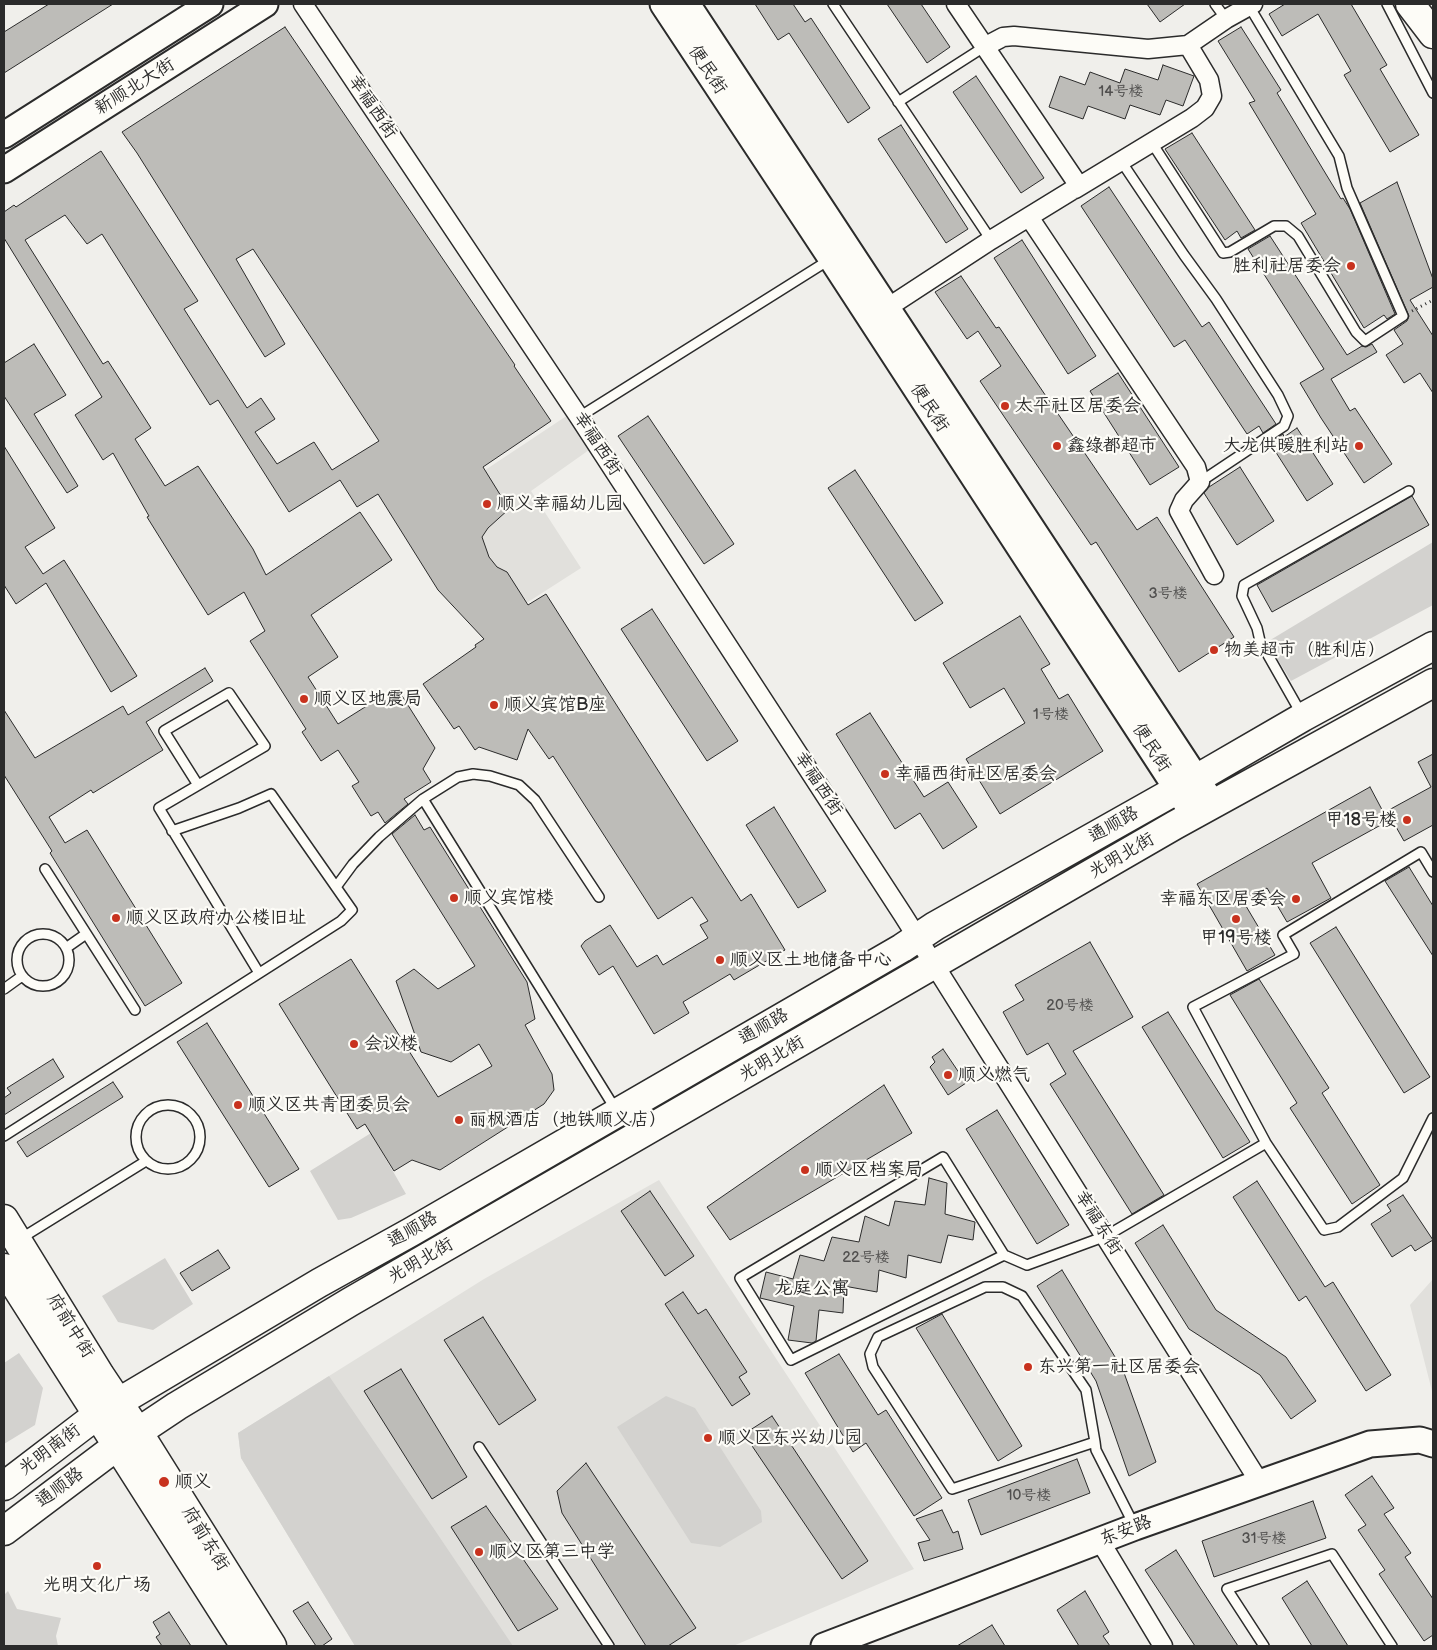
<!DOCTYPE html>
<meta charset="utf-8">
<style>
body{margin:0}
#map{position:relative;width:1437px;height:1650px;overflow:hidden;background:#f0efeb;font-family:"Balsamiq Sans",sans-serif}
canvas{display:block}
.frame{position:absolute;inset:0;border:5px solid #2b2b2b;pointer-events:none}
</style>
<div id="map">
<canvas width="1437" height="1650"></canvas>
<div class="frame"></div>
</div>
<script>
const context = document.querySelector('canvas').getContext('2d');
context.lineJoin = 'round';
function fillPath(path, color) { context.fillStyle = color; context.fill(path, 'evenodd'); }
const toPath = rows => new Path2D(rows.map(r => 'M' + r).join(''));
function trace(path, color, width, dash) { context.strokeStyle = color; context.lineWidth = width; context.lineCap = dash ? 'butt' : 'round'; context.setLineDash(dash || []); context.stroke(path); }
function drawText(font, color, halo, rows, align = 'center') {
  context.font = font + ' "Balsamiq Sans","LXGW WenKai TC",sans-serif'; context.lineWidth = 4.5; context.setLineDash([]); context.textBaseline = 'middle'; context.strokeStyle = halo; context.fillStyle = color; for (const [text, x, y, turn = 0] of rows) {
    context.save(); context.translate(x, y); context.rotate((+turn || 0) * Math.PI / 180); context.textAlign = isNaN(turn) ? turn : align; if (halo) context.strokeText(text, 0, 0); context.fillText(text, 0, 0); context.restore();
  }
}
fillPath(toPath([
 [568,415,589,450,531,491,581,568,503,618,413,518],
 [659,1180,914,1569,733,1646,355,1646,241,1458,238,1433,484,1279],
 [1433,1279,1433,1395,1410,1305]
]), '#e1e0dc');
fillPath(toPath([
 [1433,542,1433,605,1291,681,1267,642],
 [371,1133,406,1194,351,1218,338,1220,310,1171],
 [165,1258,193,1304,153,1330,118,1322,102,1296],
 [19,1353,43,1388,35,1425,4,1444,4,1363],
 [329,1376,432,1526,513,1646,355,1646,241,1458,238,1433],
 [666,1396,695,1408,761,1511,762,1522,720,1547,691,1543,617,1427],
 [8,1591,17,1609,61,1618,56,1636,58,1646,4,1646,4,1595]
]), '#d3d2cf');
const building = toPath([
 [49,4,113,4,4,73,4,32,49,4],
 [755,4,793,4,805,22,811,18,870,108,848,123,789,33,778,40,755,4],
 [887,4,921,4,950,47,927,63,887,4],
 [1147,4,1185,4,1160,22,1147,4],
 [1285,4,1351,4,1387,65,1380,69,1419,135,1390,152,1344,75,1351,71,1318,14,1282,36,1269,14,1285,4],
 [285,27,515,365,514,366,551,421,483,467,509,509,488,528,482,537,489,557,497,567,507,572,528,605,546,594,741,901,751,894,785,950,734,980,730,974,683,1002,689,1013,654,1034,613,966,599,975,581,946,585,941,610,925,637,967,657,955,663,965,708,938,700,925,708,921,692,897,658,919,553,756,549,759,528,729,517,760,479,747,475,750,459,726,454,729,423,684,476,647,475,645,484,639,438,590,378,494,357,507,340,480,289,512,218,400,210,405,102,234,87,244,65,215,25,240,103,364,108,361,151,428,135,439,165,486,198,466,253,549,266,575,360,512,392,560,311,615,338,657,308,677,338,724,381,697,384,701,399,691,435,748,423,769,431,782,404,799,408,804,385,823,378,812,371,816,352,786,359,782,338,750,321,761,302,732,306,729,250,641,265,631,244,592,208,615,147,517,149,516,113,453,103,460,75,415,102,397,4,238,4,212,14,205,16,207,101,151,198,301,184,309,247,408,261,398,275,419,255,432,277,464,314,442,332,470,379,441,253,249,236,259,285,344,265,357,137,153,122,132,285,27],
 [1241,27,1281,90,1277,93,1341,199,1343,198,1350,209,1395,314,1387,319,1384,315,1364,328,1301,223,1316,214,1249,103,1255,101,1218,41,1241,27],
 [1163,65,1194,76,1183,106,1166,100,1160,115,1130,105,1125,119,1088,106,1083,119,1049,107,1060,76,1085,85,1090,72,1120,83,1125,69,1158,80,1163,65],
 [976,76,1044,178,1021,193,953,92,976,76],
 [901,125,968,229,946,243,878,139,901,125],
 [1192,133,1255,230,1241,238,1237,231,1225,240,1165,149,1192,133],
 [1397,182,1433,279,1433,287,1410,300,1433,336,1433,393,1420,373,1404,383,1386,355,1403,344,1394,330,1407,321,1409,316,1360,203,1397,182],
 [1109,187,1202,327,1209,322,1276,424,1263,433,1259,426,1247,434,1185,340,1174,347,1081,206,1109,187],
 [1270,236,1347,355,1362,346,1366,347,1372,344,1377,352,1331,379,1350,411,1355,408,1392,464,1364,483,1321,418,1300,383,1324,369,1248,249,1270,236],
 [1022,240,1096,356,1068,374,994,258,1022,240],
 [961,276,996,328,999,327,1137,530,1157,517,1234,637,1179,672,1096,542,1091,545,980,381,1001,366,978,331,967,339,935,292,961,276],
 [34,344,66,395,34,414,78,486,67,493,4,396,4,363,34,344],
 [1118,373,1179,467,1150,485,1090,391,1118,373],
 [648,416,734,544,704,564,618,436,648,416],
 [1297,428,1333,484,1307,501,1270,443,1283,434,1284,437,1297,428],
 [4,446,55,528,25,547,43,574,64,560,137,676,111,692,46,583,16,604,4,585,4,446],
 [1240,467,1274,521,1237,545,1204,493,1209,487,1240,467],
 [855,470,943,603,915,621,828,488,855,470],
 [1412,496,1429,525,1272,612,1257,585,1412,496],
 [652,609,738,741,707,761,621,629,652,609],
 [1020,616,1050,664,1041,669,1059,699,1068,694,1103,751,1000,814,966,759,1025,723,1004,688,970,708,943,663,1020,616],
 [205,668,213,681,146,722,163,750,93,793,91,790,49,817,65,843,87,830,182,983,145,1006,50,853,52,851,4,775,4,710,35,758,123,706,128,715,205,668],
 [870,713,924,797,948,782,977,827,943,849,920,813,895,829,836,734,870,713],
 [1433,754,1433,825,1404,841,1387,811,1431,787,1418,762,1433,754],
 [1370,787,1388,821,1312,863,1331,898,1287,922,1267,888,1243,901,1275,955,1247,971,1197,884,1370,787],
 [774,807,826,891,798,908,746,825,774,807],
 [415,815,424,830,430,827,527,982,535,1019,525,1025,552,1074,554,1090,544,1104,440,1170,412,1160,394,1171,365,1124,357,1129,279,1004,351,959,438,1097,492,1066,479,1044,451,1062,421,1052,396,981,414,969,438,989,475,966,392,834,415,815],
 [1409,867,1433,906,1433,956,1385,881,1409,867],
 [1336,927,1430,1077,1404,1093,1310,943,1336,927],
 [1090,942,1133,1017,1073,1051,1164,1195,1132,1214,1050,1084,1066,1074,1048,1043,1027,1055,1003,1012,1024,1000,1015,985,1090,942],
 [1259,979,1329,1088,1322,1093,1380,1185,1352,1204,1290,1108,1297,1103,1230,995,1259,979],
 [1168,1012,1250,1142,1223,1158,1142,1027,1168,1012],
 [207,1023,299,1169,269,1187,177,1042,207,1023],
 [943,1049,966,1083,948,1095,930,1067,935,1062,932,1057,943,1049],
 [53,1059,64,1077,4,1115,4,1098,11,1093,7,1088,53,1059],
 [113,1082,123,1097,27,1157,17,1142,113,1082],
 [884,1085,912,1133,730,1240,707,1207,884,1085],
 [997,1110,1069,1225,1037,1244,966,1129,997,1110],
 [929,1178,947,1183,945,1214,975,1222,973,1240,948,1235,941,1263,908,1255,906,1278,879,1270,877,1292,844,1286,843,1313,819,1310,816,1341,812,1343,788,1340,794,1306,760,1298,766,1272,793,1279,800,1255,824,1261,832,1237,859,1242,865,1216,889,1226,895,1201,925,1205,929,1178],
 [1257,1181,1325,1287,1333,1282,1391,1375,1366,1391,1306,1296,1299,1301,1233,1197,1257,1181],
 [650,1191,694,1256,665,1276,621,1211,650,1191],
 [1403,1195,1433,1240,1415,1251,1411,1245,1392,1257,1371,1224,1391,1211,1387,1205,1403,1195],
 [1163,1225,1216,1310,1286,1357,1316,1401,1291,1419,1260,1375,1189,1329,1135,1243,1163,1225],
 [218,1250,230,1268,192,1291,180,1273,218,1250],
 [1062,1270,1123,1370,1156,1462,1129,1476,1096,1381,1037,1286,1062,1270],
 [683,1292,698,1314,706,1309,747,1372,739,1377,750,1394,732,1406,665,1304,683,1292],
 [942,1314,1022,1446,998,1461,916,1328,942,1314],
 [483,1317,536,1400,499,1425,444,1340,483,1317],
 [839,1354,878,1415,886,1410,942,1498,914,1516,866,1443,853,1452,805,1373,839,1354],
 [401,1369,467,1477,432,1499,364,1391,401,1369],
 [772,1416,868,1561,842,1579,744,1434,772,1416],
 [1077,1459,1090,1493,981,1535,968,1500,1077,1459],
 [586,1463,696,1628,668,1646,646,1646,562,1513,557,1491,586,1463],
 [1372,1476,1394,1508,1384,1514,1411,1553,1405,1557,1433,1599,1433,1635,1424,1641,1379,1574,1385,1570,1358,1530,1366,1525,1345,1495,1372,1476],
 [1313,1501,1326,1538,1214,1577,1202,1541,1313,1501],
 [486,1506,558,1609,518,1631,451,1527,486,1506],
 [942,1510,953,1533,958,1531,963,1549,924,1561,918,1543,930,1540,916,1519,942,1510],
 [1176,1550,1199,1586,1238,1646,1195,1646,1145,1570,1176,1550],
 [1307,1581,1348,1646,1312,1646,1282,1598,1307,1581],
 [1085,1591,1109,1632,1103,1636,1110,1646,1079,1646,1057,1610,1085,1591],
 [308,1602,332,1639,322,1646,316,1646,293,1611,308,1602],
 [169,1612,191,1646,162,1646,156,1637,160,1634,153,1622,169,1612],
 [992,1625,1005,1646,957,1646,992,1625]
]);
fillPath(building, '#bdbcb8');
trace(building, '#2b2b2b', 1);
const lane = toPath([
 [833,4,991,240],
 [1215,4,1226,19],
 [1387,4,1433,93],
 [898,102,984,47],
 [1152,143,1223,253,1230,252,1274,226,1286,226,1298,236,1356,332,1365,341,1403,316,1347,188,1339,156,1249,6],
 [1121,161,1184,255,1216,299,1278,395,1288,416,1284,426,1200,482],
 [579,417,829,260],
 [1302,715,1260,641,1257,628,1242,596,1244,585,1409,491],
 [198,785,164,731,229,693,265,746,159,808,259,973],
 [423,799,458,777,473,774,490,776,519,785,535,800,599,897],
 [45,869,135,1010],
 [1433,872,1421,852,1283,935,1294,954,1193,1007,1266,1143,1324,1230,1338,1227,1403,1178,1433,1118],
 [336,887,353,864,379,837,423,799,616,1110],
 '17 960a26 26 0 1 1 52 0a26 26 0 1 1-52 0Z',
 [66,948,86,934],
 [4,989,22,976],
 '136 1137a32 32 0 1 1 64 0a32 32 0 1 1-64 0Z',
 [4,1136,341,921,352,910,271,794,239,808,172,831],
 [20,1239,146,1161],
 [1004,1255,791,1360,740,1278,943,1157,1004,1255,1027,1265,1106,1236,1266,1143],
 [1095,1442,952,1489,873,1367,870,1354,878,1337,985,1287,1003,1287,1022,1296,1086,1390,1095,1442,1096,1450,1135,1527],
 [479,1447,609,1646],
 [1264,1646,1227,1589,1332,1554,1392,1646]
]);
const street = toPath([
 [303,4,579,417,903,915,1260,1483],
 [984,47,1003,37,1014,36,1148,49,1188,45,1226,19,1253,4],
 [1075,189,1192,118,1205,108,1212,96,1209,80,1188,45],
 [1029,217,1196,467,1200,482,1184,500,1179,511,1214,575],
 [887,308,991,240,1079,186,956,4],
 [1100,1541,1163,1646]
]);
const secondary = toPath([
 [663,4,831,258,1194,815],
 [687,4,1213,804],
 [4,135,210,4],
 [4,170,265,4],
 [824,1646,1135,1527,1370,1444,1420,1440,1433,1444]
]);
const primary = toPath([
 [1410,4,1433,34],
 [4,1219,100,1375,138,1432,272,1646],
 [4,1268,245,1646],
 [4,1486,97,1415,319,1283,411,1232,902,948,935,926,1196,779,1303,717,1433,646],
 [4,1531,117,1446,177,1406,350,1302,1175,825,1433,683]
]);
trace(lane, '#2b2b2b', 12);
trace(street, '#2b2b2b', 21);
trace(secondary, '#2b2b2b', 29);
trace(primary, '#2b2b2b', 31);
trace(toPath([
 [1412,311,1433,300]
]), '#2b2b2b', 3, [1, 4]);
trace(lane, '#fdfcf7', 9);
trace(street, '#fdfcf7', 18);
trace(secondary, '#fdfcf7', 25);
trace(primary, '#fdfcf7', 28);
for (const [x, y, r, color] of [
 [1351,266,5,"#c8321e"],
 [1005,406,5,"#c8321e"],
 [1057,446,5,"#c8321e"],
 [1359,446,5,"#c8321e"],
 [487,504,5,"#c8321e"],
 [1214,650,5,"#c8321e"],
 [304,699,5,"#c8321e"],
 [494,705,5,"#c8321e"],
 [885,774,5,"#c8321e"],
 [1407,820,5,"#c8321e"],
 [454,898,5,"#c8321e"],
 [1296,899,5,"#c8321e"],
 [116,918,5,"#c8321e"],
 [1236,919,5,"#c8321e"],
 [720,960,5,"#c8321e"],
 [354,1044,5,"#c8321e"],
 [948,1075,5,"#c8321e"],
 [238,1105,5,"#c8321e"],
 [459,1120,5,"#c8321e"],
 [805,1170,5,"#c8321e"],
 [1028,1367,5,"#c8321e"],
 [708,1438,5,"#c8321e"],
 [164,1482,6,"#c8321e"],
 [479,1552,5,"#c8321e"],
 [97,1566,5,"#c8321e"]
]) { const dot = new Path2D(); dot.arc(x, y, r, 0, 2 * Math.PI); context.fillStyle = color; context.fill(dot); trace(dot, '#fdfcf7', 2); }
drawText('15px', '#504f4e', null, [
 ["14号楼",1121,92],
 ["3号楼",1168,594],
 ["1号楼",1051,715],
 ["20号楼",1070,1006],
 ["22号楼",866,1258],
 ["10号楼",1029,1496],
 ["31号楼",1264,1539]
]);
drawText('18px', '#2b2b2b', '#fdfcf7', [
 ["便民街",707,70,57],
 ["新顺北大街",135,87,-32],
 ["幸福西街",372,107,56],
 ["便民街",929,408,57],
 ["幸福西街",597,444,57],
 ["便民街",1151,748,57],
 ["幸福西街",818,784,57],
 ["通顺路",1114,825,-30],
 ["光明北街",1122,856,-30],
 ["通顺路",764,1027,-30],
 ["光明北街",772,1059,-30],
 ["幸福东街",1098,1223,58],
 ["通顺路",413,1230,-30],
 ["光明北街",421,1261,-30],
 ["府前中街",70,1326,58],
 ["光明南街",50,1450,-37],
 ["通顺路",60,1488,-37],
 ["东安路",1126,1531,-21],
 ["府前东街",205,1539,58]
]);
drawText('18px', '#2b2b2b', '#fdfcf7', [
 ["胜利社居委会",1341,266,"right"],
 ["太平社区居委会",1015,406],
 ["鑫绿都超市",1067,446],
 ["大龙供暖胜利站",1349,446,"right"],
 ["顺义幸福幼儿园",497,504],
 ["物美超市（胜利店）",1224,650],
 ["顺义区地震局",314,699],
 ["顺义宾馆B座",504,705],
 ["幸福西街社区居委会",895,774],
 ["甲18号楼",1397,820,"right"],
 ["顺义宾馆楼",464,898],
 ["幸福东区居委会",1286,899,"right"],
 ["顺义区政府办公楼旧址",126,918],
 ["甲19号楼",1236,938,"center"],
 ["顺义区土地储备中心",730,960],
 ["会议楼",364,1044],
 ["顺义燃气",958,1075],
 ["顺义区共青团委员会",248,1105],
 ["丽枫酒店（地铁顺义店）",469,1120],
 ["顺义区档案局",815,1170],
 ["东兴第一社区居委会",1038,1367],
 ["顺义区东兴幼儿园",718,1438],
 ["顺义",175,1482],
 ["顺义区第三中学",489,1552],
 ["光明文化广场",97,1585,"center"]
], 'left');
drawText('19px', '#2b2b2b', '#fdfcf7', [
 ["龙庭公寓",812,1289]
]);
</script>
